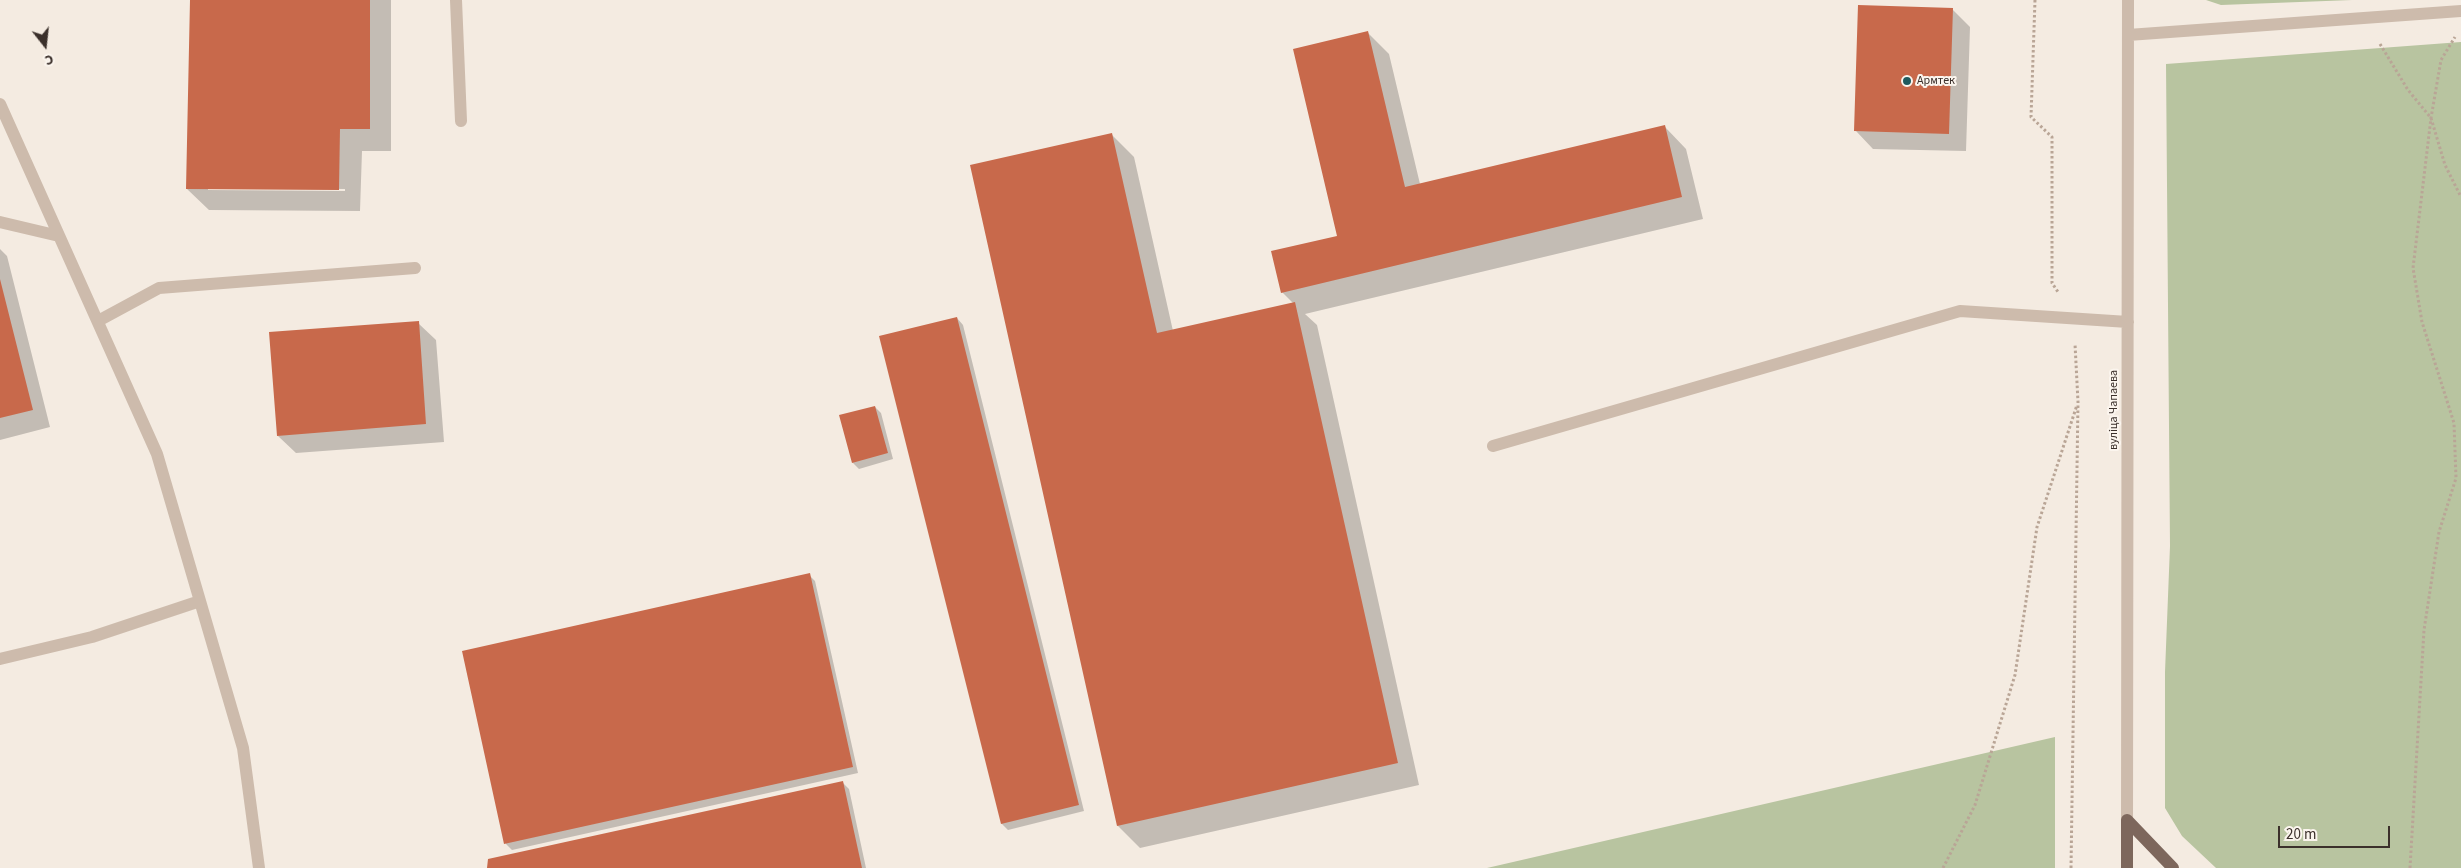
<!DOCTYPE html>
<meta charset="utf-8">
<style>
body{margin:0}
#map{position:relative;width:2461px;height:868px;overflow:hidden;background:#f4ebe1;font-family:"Source Sans 3",sans-serif}
canvas{display:block}
.north{position:absolute;left:20px;top:20px;width:50px;height:50px;-webkit-text-stroke:4px #fbf5ee;paint-order:stroke;rotate:164deg;font-size:14px;font-weight:700;line-height:20px;text-align:center;color:#3b302b}
.north::after{content:'';display:block;margin:auto;width:18px;height:22px;background:#3b302b;clip-path:polygon(50% 0,100% 100%,50% 72%,0 100%)}
.scale{position:absolute;left:2278px;top:826px;width:112px;height:22px;box-sizing:border-box;border:2px solid #3b302b;border-top:0;padding-left:6px;font-size:15px;line-height:18px;white-space:nowrap;color:#3b302b;-webkit-text-stroke:4px #fbf5ee;paint-order:stroke}
</style>
<div id="map">
<canvas width="2461" height="868"></canvas>
<div class="north">С</div>
<div class="scale">20 m</div>
</div>
<script>
const context = document.querySelector('canvas').getContext('2d');
context.lineJoin = 'round';
function fillPath(path, color) { context.fillStyle = color; context.fill(path, 'evenodd'); }
const toPath = rows => new Path2D(rows.map(r => 'M' + r).join(''));
function trace(path, color, width, dash) { context.strokeStyle = color; context.lineWidth = width; context.lineCap = dash ? 'butt' : 'round'; context.setLineDash(dash || []); context.stroke(path); }
function drawText(font, color, halo, rows, align = 'center') {
  context.font = font + ' "Source Sans 3",sans-serif'; context.lineWidth = 4; context.setLineDash([]); context.textBaseline = 'middle'; context.strokeStyle = halo; context.fillStyle = color; for (const [text, x, y, turn = 0] of rows) {
    context.save(); context.translate(x, y); context.rotate((+turn || 0) * Math.PI / 180); context.textAlign = isNaN(turn) ? turn : align; if (halo) context.strokeText(text, 0, 0); context.fillText(text, 0, 0); context.restore();
  }
}
fillPath(toPath([
 [2206,0,2352,0,2221,5],
 [2461,42,2461,868,2216,868,2182,836,2165,808,2165,672,2170,546,2166,64],
 [2055,737,2055,868,1487,868]
]), '#b8c4a0');
fillPath(toPath([
 [191,0,391,0,391,151,362,151,360,211,209,210,187,189],
 [208,188,345,189,345,191,208,190],
 [1952,9,1970,27,1966,151,1873,149,1856,131],
 [1367,32,1389,54,1420,184,1665,127,1686,149,1703,219,1305,314,1317,325,1419,785,1140,848,1118,826,1112,135,1134,157,1173,331,1294,304,1282,292,1338,237],
 [0,249,7,256,50,427,0,440],
 [957,318,963,325,1084,811,1008,830,1002,824],
 [418,323,436,340,444,442,296,453,278,436],
 [875,407,881,413,893,459,859,469,853,463],
 [809,575,815,581,858,773,512,850,506,844,463,652],
 [843,783,849,789,866,868,489,868]
]), '#0003');
fillPath(toPath([
 [190,0,370,0,370,129,340,129,339,190,186,189],
 [1858,5,1953,8,1949,134,1854,131],
 [1368,31,1405,187,1665,125,1682,197,1281,293,1271,251,1337,236,1293,49],
 [1112,133,1157,333,1295,302,1398,763,1117,826,970,165],
 [0,279,33,410,0,418],
 [957,317,1079,805,1001,824,879,336],
 [419,321,426,424,277,436,269,332],
 [875,406,888,453,852,463,839,415],
 [810,573,853,767,504,844,462,651],
 [843,781,862,868,487,868,488,859]
]), '#c8694b');
trace(toPath([
 [2035,0,2031,117,2052,137,2052,283,2058,292],
 [2380,44,2408,90,2431,118,2445,165,2461,197],
 [1943,868,1975,805,2015,675,2037,527,2077,405],
 [2071,868,2078,402,2075,344],
 [2410,868,2424,630,2439,532,2456,478,2454,423,2422,322,2413,268,2431,118,2441,60,2455,37]
]), '#b9a596', 3, [2.5, 2.5]);
trace(toPath([
 [456,0,461,121],
 [2128,35,2461,11],
 [0,104,157,454,243,748,259,868],
 [0,222,59,236],
 [98,321,159,288,415,268],
 [1493,446,1960,311,2128,322],
 [0,659,92,637,200,601],
 [2127,820,2128,0]
]), '#cdbbac', 12);
trace(toPath([
 [2127,820,2173,868],
 [2127,820,2127,868]
]), '#7d675c', 12);
for (const [x, y, r, color] of [
 [1907,81,5,"#1f5a5e"]
]) { const dot = new Path2D(); dot.arc(x, y, r, 0, 2 * Math.PI); context.fillStyle = color; context.fill(dot); trace(dot, '#fbf5ee', 2); }
drawText('12px', '#3b302b', '#fbf5ee', [
 ["Армтек",1917,81]
], 'left');
drawText('12px', '#3b302b', '#fbf5ee', [
 ["вуліца Чапаева",2114,410,-90]
]);
</script>
